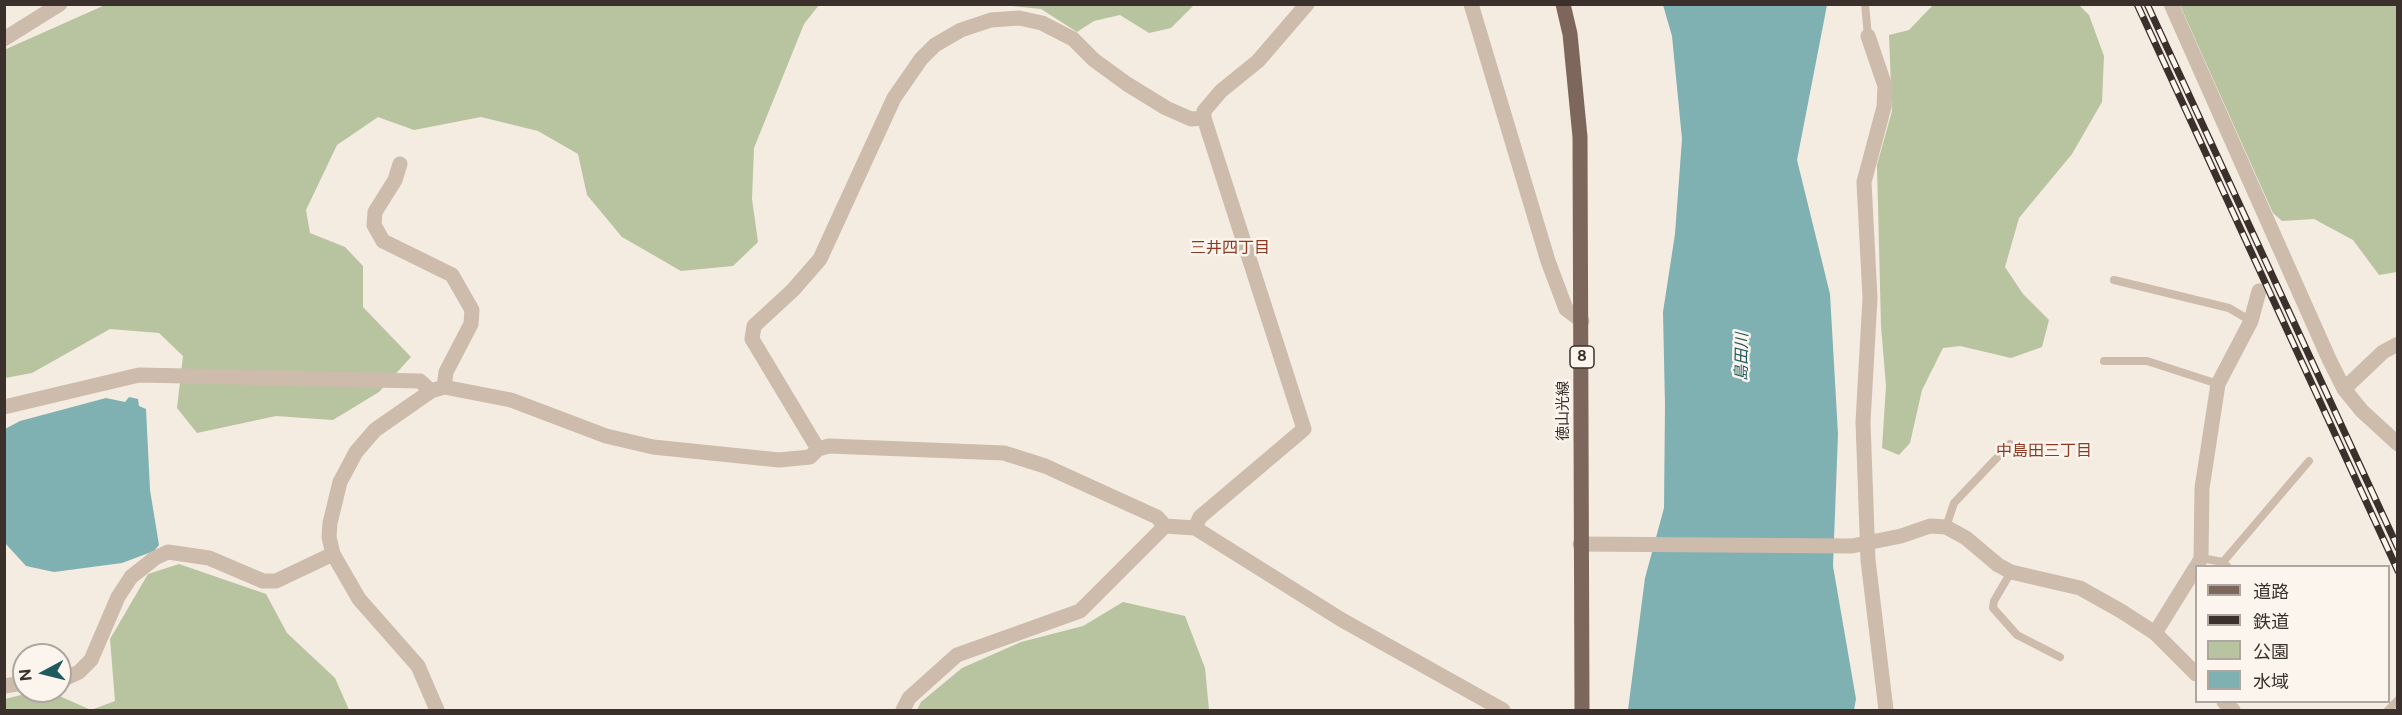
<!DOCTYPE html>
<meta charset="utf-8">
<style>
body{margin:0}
#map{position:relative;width:2402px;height:715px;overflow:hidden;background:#f4ebe1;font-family:"Public Sans","Noto Sans JP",sans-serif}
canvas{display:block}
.frame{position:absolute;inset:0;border:6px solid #3b302b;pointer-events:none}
.legend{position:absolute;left:2195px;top:565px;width:195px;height:138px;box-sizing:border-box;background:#fbf5ee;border:2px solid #aea6a0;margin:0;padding:8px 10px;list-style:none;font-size:18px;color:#3b302b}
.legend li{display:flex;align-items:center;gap:12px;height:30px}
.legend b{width:30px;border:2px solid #aea6a0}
.north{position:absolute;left:12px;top:643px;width:60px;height:60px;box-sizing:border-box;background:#fbf5ee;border:2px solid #aea6a0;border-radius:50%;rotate:263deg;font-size:16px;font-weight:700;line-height:24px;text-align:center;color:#3b302b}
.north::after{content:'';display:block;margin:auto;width:21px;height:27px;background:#1f5a5e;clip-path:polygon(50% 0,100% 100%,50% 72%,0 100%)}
</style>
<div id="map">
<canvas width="2402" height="715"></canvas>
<div class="frame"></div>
<ul class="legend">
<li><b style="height:8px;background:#7d675c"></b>道路</li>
<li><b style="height:8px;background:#3b302b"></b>鉄道</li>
<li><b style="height:16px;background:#b8c4a0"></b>公園</li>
<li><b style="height:16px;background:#7fb0b2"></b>水域</li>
</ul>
<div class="north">N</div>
</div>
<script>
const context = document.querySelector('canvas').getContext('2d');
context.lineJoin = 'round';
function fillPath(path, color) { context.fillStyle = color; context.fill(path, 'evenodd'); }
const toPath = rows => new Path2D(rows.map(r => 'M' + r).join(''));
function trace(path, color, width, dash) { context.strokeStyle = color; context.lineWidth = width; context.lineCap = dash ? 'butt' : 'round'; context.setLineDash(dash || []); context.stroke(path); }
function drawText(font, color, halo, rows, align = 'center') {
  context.font = font + ' "Public Sans","Noto Sans JP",sans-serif'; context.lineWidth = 5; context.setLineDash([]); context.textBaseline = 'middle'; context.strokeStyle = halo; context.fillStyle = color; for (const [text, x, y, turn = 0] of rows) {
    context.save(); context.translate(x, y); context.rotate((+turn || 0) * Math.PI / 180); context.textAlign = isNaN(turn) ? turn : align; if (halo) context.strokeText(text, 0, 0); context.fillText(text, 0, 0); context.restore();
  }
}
fillPath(toPath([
 [105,5,819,5,804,24,754,148,752,199,758,242,733,266,681,271,622,237,587,195,578,154,538,131,481,117,414,130,378,117,337,145,306,210,310,233,345,247,363,266,363,307,411,357,379,392,333,420,276,416,197,433,177,408,183,356,159,333,110,329,32,373,5,378,4,50],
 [1002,5,1194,5,1171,28,1149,33,1120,15,1094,21,1077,32,1041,9],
 [1933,5,2079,5,2089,15,2104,56,2102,102,2072,154,2019,218,2005,267,2023,294,2049,320,2042,347,2011,358,1960,346,1943,348,1922,390,1910,443,1899,455,1882,448,1886,386,1881,326,1877,165,1892,111,1889,35,1909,30],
 [2180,5,2397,5,2397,272,2379,275,2353,240,2314,219,2282,221,2273,213],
 [179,564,266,594,287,633,335,678,349,710,5,710,5,699,37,691,48,691,91,710,115,701,110,639,148,574],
 [1123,602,1185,616,1205,668,1209,710,917,710,921,702,962,668,1021,642,1083,626]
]), '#b8c4a0');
fillPath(toPath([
 [1663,5,1827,5,1797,160,1830,294,1838,434,1833,566,1856,699,1854,710,1628,710,1645,578,1664,508,1665,405,1663,312,1675,234,1682,139,1672,36],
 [129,397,138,399,139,406,146,409,150,490,159,545,154,551,122,563,54,572,26,566,5,543,5,429,20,421,106,398,125,402]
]), '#7fb0b2');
trace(toPath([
 [1865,4,1868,36],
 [2114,280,2229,308,2251,321],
 [2104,361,2147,361,2218,384],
 [1946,527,1954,503,2010,444],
 [2201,558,2223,562,2227,566],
 [2223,562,2309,461],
 [2011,572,1994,601,1993,608,2017,635,2060,657],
 [2388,710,2398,700]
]), '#cdbbac', 8);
trace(toPath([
 [1471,4,1548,261,1566,309,1582,321],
 [2171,4,2329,359,2344,389,2362,411,2398,444],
 [1868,36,1885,86,1884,107,1864,182,1870,298,1863,422,1868,560,1886,710],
 [4,39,60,4],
 [400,164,395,180,375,212,374,225,383,241,452,275,472,310,471,324,446,372,444,387],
 [2344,389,2383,352,2398,344],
 [4,407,139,375,420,381,431,391],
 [818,449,752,339,754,326,793,290,820,259,894,98,921,59,935,45,961,30,991,20,1019,18,1042,23,1073,39,1094,60,1127,84,1166,108,1191,119,1204,118],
 [1195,528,1200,517,1304,429,1204,118,1204,111,1221,91,1258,61,1307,4],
 [1580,544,1852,546,1901,536,1930,526,1946,527,1966,538,1998,565,2011,572,2080,588,2121,611,2155,633,2196,674],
 [2197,566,2201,558,2202,488,2218,384,2251,321,2259,291],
 [2155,633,2196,567],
 [60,681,79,672,91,660,118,597,131,577,155,558,168,552,209,558,263,581,276,581,333,554],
 [4,686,24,683],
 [2224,702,2233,710],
 [437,710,418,666,359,599,333,554,329,537,330,523,340,482,356,452,375,430,431,391,444,387,511,400,606,436,653,447,779,460,810,457,818,449,829,446,1004,453,1045,466,1157,517,1165,526],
 [903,710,909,698,957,655,1080,611,1165,526,1195,528,1342,620,1503,710]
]), '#cdbbac', 15);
trace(toPath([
 [1563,4,1570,34,1580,137,1582,710]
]), '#7d675c', 15);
const rail = toPath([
 [2137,4,2398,571],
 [2147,4,2398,548]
]);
trace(rail, '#3b302b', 7);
trace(rail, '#fbf5ee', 4.5, [14]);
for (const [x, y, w] of [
 [1582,357,24]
]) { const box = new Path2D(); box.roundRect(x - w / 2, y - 11, w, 22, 4.5); context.fillStyle = '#fbf5ee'; context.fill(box); trace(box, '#3b302b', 1.5); }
drawText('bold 14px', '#3b302b', null, [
 ["8",1582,357]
]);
drawText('15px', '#3b302b', '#fbf5ee', [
 ["徳山光線",1563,411,-90]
]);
drawText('16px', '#8c3b22', '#fbf5ee', [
 ["三井四丁目",1230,248],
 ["中島田三丁目",2044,451]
]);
drawText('italic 16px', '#1f5a5e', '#fbf5ee', [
 ["島田川",1742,357,-89]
]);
</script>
